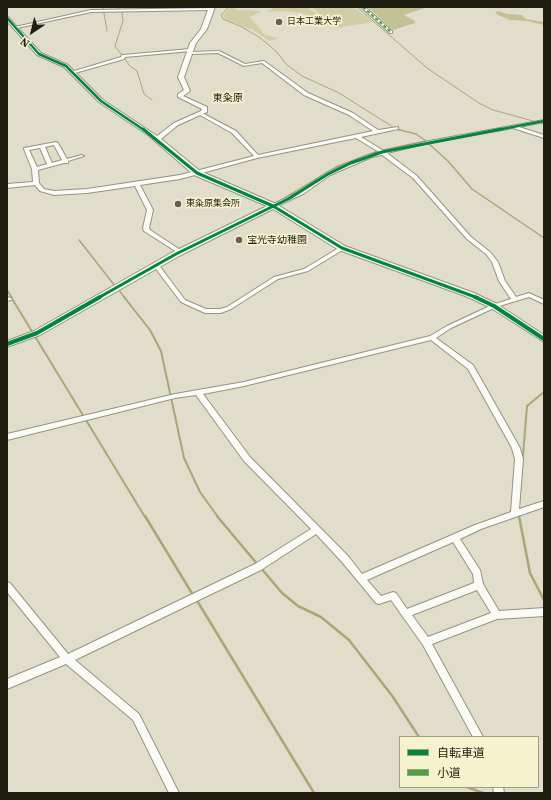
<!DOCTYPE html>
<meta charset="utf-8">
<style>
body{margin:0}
#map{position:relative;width:551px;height:800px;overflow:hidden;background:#e0deca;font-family:"Source Serif 4","Noto Sans JP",serif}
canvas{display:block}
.frame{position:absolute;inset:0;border:8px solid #1f1e11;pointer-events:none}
.legend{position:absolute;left:399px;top:736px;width:140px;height:52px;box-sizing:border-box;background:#f5f2ce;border:1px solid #9f9d82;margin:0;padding:5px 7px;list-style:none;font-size:12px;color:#1f1e11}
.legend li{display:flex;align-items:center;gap:8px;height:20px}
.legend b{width:20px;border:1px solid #9f9d82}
.north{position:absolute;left:12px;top:12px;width:40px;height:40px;-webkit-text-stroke:3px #f5f2ce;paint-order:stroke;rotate:215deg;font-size:11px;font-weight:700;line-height:16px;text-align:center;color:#1f1e11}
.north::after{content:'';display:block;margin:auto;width:14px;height:18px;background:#1f1e11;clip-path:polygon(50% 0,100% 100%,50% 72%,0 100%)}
</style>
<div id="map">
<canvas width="551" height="800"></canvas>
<div class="frame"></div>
<ul class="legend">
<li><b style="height:5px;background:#00873e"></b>自転車道</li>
<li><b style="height:5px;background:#4fa23f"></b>小道</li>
</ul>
<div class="north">N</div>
</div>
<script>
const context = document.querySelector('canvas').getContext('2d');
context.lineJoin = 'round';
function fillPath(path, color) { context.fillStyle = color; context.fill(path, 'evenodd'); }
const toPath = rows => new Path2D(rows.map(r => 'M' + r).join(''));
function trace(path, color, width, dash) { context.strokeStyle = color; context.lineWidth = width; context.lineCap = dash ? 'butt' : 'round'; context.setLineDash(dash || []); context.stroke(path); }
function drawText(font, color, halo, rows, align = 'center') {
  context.font = font + ' "Source Serif 4","Noto Sans JP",serif'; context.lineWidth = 3.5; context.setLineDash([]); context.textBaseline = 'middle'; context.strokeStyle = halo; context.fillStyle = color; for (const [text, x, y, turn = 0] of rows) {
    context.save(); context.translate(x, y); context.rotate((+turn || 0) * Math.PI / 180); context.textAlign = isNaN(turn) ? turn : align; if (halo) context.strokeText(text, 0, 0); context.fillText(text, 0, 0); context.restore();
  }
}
fillPath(toPath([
 [231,7,235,7,235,9,238,10,262,11,250,17,265,35,275,37,277,39,269,41,253,30,225,19,223,15],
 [275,7,308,7,329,25,323,27,313,18,301,13,283,11,266,12],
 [311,7,354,7,373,22,336,28]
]), '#d0cda7');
fillPath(toPath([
 [368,7,428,7,404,15,415,21,415,23,393,30],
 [499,11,507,14,522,15,526,19,544,22,544,25,527,21,510,20,498,15,495,12]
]), '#c4c096');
trace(toPath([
 [103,7,107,31],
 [118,7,122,13,123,21,115,46,130,66,137,71,144,94,152,100],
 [229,7,221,15,223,19,242,27,259,37,276,51,286,64,302,76,339,93,393,127],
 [357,7,427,68,479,103,493,110,544,124],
 [396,129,400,130]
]), '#aba677', 1);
trace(toPath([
 [396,129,416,134,426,141],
 [429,144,448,161,472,189,544,238],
 [383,150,426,141],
 [283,199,338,166,378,151],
 [79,240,115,286],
 [118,289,125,298],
 [7,290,12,298]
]), '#aba677', 1.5);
trace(toPath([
 [11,297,145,517],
 [124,297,150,330,161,351,184,458,200,492,218,517],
 [519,505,527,406,544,392],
 [519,514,519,517]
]), '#aba677', 2);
trace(toPath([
 [145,516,193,595],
 [217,516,258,565],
 [519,516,530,573,544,600],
 [261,568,282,593,298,606,321,617,349,640,393,697,419,737],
 [196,599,314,793],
 [467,787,483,793]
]), '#aba677', 2.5);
const street = toPath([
 [361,7,365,7,392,31,392,33,390,33,361,7],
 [211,8,212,8,212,10,91,12,17,28,15,27,91,10,211,8],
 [190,49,192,50,191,51,125,57,124,59,75,73,71,72,121,57,122,55,123,55,190,49],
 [219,51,245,64,264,61,308,93,353,113,378,130,398,127,398,129,361,137,384,151,429,141,544,120,544,122,519,127,544,135,544,138,513,128,429,143,387,153,417,176,471,237,490,252,498,262,505,281,516,297,529,293,544,300,544,304,529,297,496,307,451,328,436,338,473,365,520,448,523,459,519,509,544,501,544,507,481,529,460,539,480,570,483,584,499,611,544,608,544,616,497,619,432,644,483,737,473,737,423,645,391,600,379,604,376,603,342,562,316,534,261,570,75,660,139,714,179,793,169,793,133,720,66,664,7,689,7,679,60,657,7,592,7,582,10,583,68,654,255,564,311,529,244,461,196,395,175,398,7,440,7,434,175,394,244,382,430,336,447,326,492,305,511,299,499,281,492,262,486,254,467,239,413,178,382,155,372,157,330,175,303,194,275,207,271,207,271,205,299,192,326,173,368,155,379,152,356,138,257,158,180,179,140,185,153,210,149,228,150,230,182,251,182,253,180,254,144,231,143,228,147,210,135,186,87,193,54,195,40,191,35,185,7,188,7,184,33,182,32,169,24,149,24,148,56,142,58,143,67,159,82,155,84,156,68,161,68,163,64,163,38,170,39,183,44,189,54,191,87,189,180,175,254,156,232,133,200,115,200,113,202,113,236,131,258,155,373,131,349,115,304,95,262,63,244,66,218,53,190,54,188,53,190,52,219,51],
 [54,145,62,160,52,163,45,147,54,145],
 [40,148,47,164,37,167,29,150,40,148],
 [431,340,468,369,512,448,515,459,511,512,475,525,362,574,348,556,250,457,203,394,244,386,431,340],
 [453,542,473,574,474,583,407,609,396,593,393,592,381,596,367,580,453,542],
 [477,590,491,613,428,637,412,615,477,590],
 [342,246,345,248,344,249,308,271,278,279,231,309,221,313,205,313,181,302,153,265,154,264,158,264,185,300,206,309,220,309,227,307,274,277,304,269,342,246],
 [7,297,11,298,12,299,11,300,7,301,7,297],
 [493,787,503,787,504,793,494,793,493,787]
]);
const secondary = toPath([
 [209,7,215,7,207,29,196,43,184,77,190,91,183,96,207,107,207,112,178,125,161,139,200,171,276,204,345,246,474,293,497,304,544,335,544,342,491,308,468,297,339,250,273,209,179,256,40,335,7,347,7,341,34,331,173,252,267,206,194,175,148,135,99,102,64,67,37,55,7,21,7,16,41,53,68,65,103,100,157,136,174,123,201,111,202,109,178,97,178,94,184,90,178,77,190,43,201,29,209,7]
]);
trace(street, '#959384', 2);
trace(secondary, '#959384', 2);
fillPath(street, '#fafaf7');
fillPath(secondary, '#fafaf7');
trace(toPath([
 [363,7,391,32]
]), '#4fa23f', 2, [3.5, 2]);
trace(toPath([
 [7,18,39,54,66,66,101,101,144,130],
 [497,130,544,121]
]), '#00873e', 2.5);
trace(toPath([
 [143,129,197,173,273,206,342,248,478,298],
 [98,298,176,254,290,198,328,174,351,163,382,152,502,129]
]), '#00873e', 3);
trace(toPath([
 [475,297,494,306,544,339],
 [7,344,37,333,100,297]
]), '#00873e', 4);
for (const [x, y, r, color] of [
 [279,22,4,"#636152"],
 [178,204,4,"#636152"],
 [239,240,4,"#636152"]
]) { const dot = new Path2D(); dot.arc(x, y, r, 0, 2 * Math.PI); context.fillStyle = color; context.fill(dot); trace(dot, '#f5f2ce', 1.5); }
drawText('9px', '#1f1e11', '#f5f2ce', [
 ["日本工業大学",287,22],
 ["東粂原集会所",186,204]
], 'left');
drawText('10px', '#1f1e11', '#f5f2ce', [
 ["東粂原",228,98]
]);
drawText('10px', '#1f1e11', '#f5f2ce', [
 ["宝光寺幼稚園",247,240]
], 'left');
</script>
